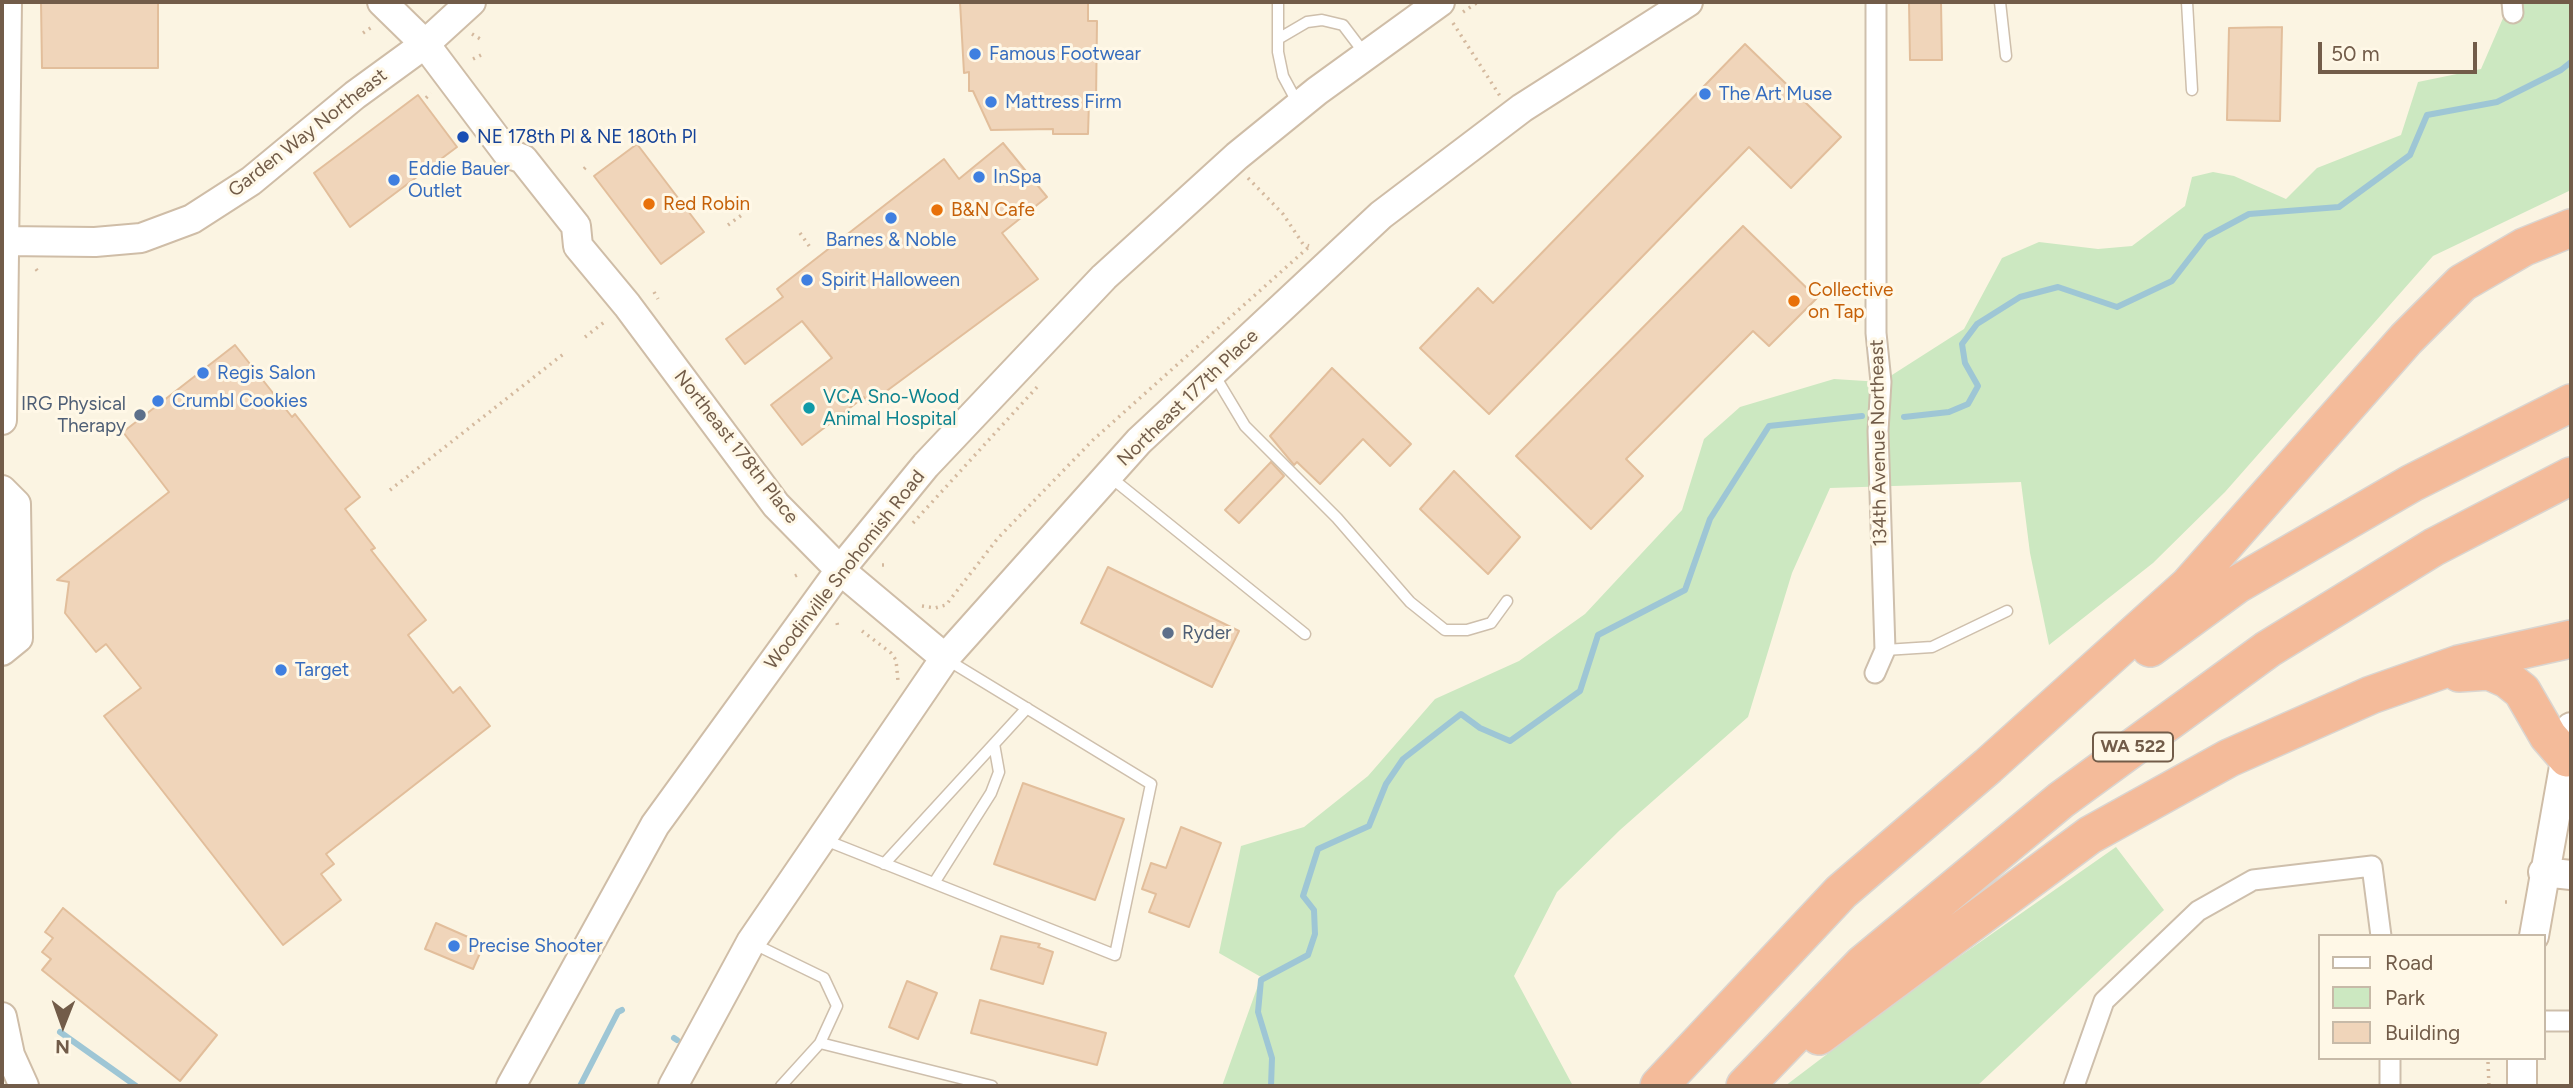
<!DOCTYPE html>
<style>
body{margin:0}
#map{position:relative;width:2573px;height:1088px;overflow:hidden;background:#fbf4e2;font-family:Figtree,sans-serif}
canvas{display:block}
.frame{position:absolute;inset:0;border:4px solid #725c49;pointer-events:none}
.legend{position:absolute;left:2318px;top:934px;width:228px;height:126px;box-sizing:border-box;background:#fff8e7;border:2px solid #c7baa8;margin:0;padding:9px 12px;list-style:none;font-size:21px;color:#725c49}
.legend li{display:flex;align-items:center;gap:14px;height:35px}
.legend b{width:35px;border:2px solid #c7baa8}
.north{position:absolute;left:28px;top:990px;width:70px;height:70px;-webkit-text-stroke:5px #fff8e7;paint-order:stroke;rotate:181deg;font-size:19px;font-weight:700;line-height:28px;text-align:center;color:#725c49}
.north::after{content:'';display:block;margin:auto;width:24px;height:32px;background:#725c49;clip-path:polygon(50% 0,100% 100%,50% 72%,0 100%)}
.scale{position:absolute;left:2318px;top:42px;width:159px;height:32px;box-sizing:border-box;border:4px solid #725c49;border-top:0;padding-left:9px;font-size:21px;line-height:24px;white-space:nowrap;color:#725c49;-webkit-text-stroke:5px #fff8e7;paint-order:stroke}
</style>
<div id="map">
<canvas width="2573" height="1088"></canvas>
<div class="frame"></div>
<ul class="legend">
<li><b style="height:9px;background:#fff"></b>Road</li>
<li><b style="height:19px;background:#cce8c1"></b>Park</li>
<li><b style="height:19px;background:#f0d5ba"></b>Building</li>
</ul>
<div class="north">N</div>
<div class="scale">50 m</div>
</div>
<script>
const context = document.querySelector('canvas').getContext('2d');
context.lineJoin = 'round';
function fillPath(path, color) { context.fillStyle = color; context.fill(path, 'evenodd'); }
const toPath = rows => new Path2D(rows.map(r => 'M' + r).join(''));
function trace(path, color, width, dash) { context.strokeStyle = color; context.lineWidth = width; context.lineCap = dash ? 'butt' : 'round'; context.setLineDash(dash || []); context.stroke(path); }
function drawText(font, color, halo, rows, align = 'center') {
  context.font = font + ' Figtree,sans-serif'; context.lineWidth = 6; context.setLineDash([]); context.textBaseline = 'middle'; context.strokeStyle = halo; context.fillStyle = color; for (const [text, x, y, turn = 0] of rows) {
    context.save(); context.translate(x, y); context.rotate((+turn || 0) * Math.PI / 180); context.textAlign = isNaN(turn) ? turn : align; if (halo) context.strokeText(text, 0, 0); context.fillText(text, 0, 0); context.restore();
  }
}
fillPath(toPath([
 [2510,2,2571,2,2571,190,2433,256,2225,492,2153,563,2049,645,2030,553,2021,482,1830,488,1792,573,1748,717,1620,830,1557,892,1514,976,1573,1086,1222,1086,1261,977,1219,953,1241,846,1304,827,1368,776,1435,699,1519,661,1585,614,1682,510,1704,439,1740,407,1834,379,1881,382,1964,329,2002,258,2039,242,2098,249,2132,246,2185,206,2192,177,2213,172,2234,176,2286,199,2317,168,2401,135,2418,82,2481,69],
 [2116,847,2164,910,1977,1086,1785,1086,1913,989]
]), '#cce8c1');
trace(toPath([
 [1904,417,1949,412,1968,404,1978,386,1965,363,1962,344,1977,324,2020,297,2058,287,2117,307,2172,281,2206,237,2249,214,2339,207,2410,155,2427,115,2497,102,2561,70,2571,62],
 [60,1032,136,1086],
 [674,1038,677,1040],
 [580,1086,618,1012,622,1010],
 [1271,1086,1272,1058,1258,1012,1261,980,1308,955,1315,934,1314,910,1303,896,1318,849,1369,826,1386,784,1403,759,1461,714,1480,728,1510,741,1580,691,1598,635,1685,590,1710,519,1769,426,1862,416]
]), '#9ec6d5', 6);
const building = toPath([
 [41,2,158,2,158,68,42,68,41,2],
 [960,2,1088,2,1088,21,1097,21,1096,102,1089,102,1088,134,1053,134,1053,129,991,130,973,91,969,91,969,72,964,73,960,2],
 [1909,2,1941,2,1942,60,1910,60,1909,2],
 [2282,27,2280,121,2227,120,2229,28,2282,27],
 [1745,44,1841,137,1791,188,1749,147,1489,414,1420,348,1478,288,1493,303,1745,44],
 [418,95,457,147,350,227,314,173,418,95],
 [1003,143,1047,197,1002,233,1038,279,869,404,864,397,802,445,771,405,832,358,802,321,745,364,726,339,783,297,777,289,944,159,959,179,1003,143],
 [637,144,704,232,661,264,594,176,637,144],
 [1743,226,1817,298,1769,346,1753,331,1626,459,1643,476,1591,529,1516,456,1743,226],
 [235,345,292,417,295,414,360,497,345,509,375,548,371,550,426,620,408,635,453,693,460,687,490,726,326,854,334,864,321,874,341,900,283,945,104,716,141,688,106,644,96,652,65,613,69,582,57,580,169,492,123,432,235,345],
 [1332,368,1411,444,1390,466,1363,439,1320,484,1297,462,1294,465,1270,436,1332,368],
 [1271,462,1284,476,1239,523,1225,510,1271,462],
 [1454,471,1520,537,1488,574,1420,509,1454,471],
 [1108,567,1239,631,1212,687,1081,623,1108,567],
 [1023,783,1124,819,1095,900,994,864,1023,783],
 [1181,827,1221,843,1189,927,1149,912,1156,894,1142,889,1151,863,1166,868,1181,827],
 [63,908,217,1035,180,1081,42,970,51,959,42,952,53,938,45,932,63,908],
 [436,923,484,944,473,969,425,949,436,923],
 [1001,936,1040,944,1038,947,1053,952,1043,984,991,969,1001,936],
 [907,981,937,993,918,1039,889,1027,907,981],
 [980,1000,1106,1033,1097,1065,971,1033,980,1000]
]);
fillPath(building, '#f0d5ba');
trace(building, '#e2be9b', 2);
const lane = toPath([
 [1278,2,1278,52,1283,76,1297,102],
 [2000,2,2006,56],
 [2187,2,2192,90],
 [1278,39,1307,22,1322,20,1343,25,1365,54],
 [1215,376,1245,426,1337,518,1410,602,1445,630,1467,630,1491,623,1507,601],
 [1109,476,1305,634],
 [1885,650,1932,647,2007,611],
 [825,840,1115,955,1151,784,946,659],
 [884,864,1027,708],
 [934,883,991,793,999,772,994,744],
 [752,943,824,978,837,1006,820,1043],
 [781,1086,820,1043,992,1086]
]);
const street = toPath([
 [2512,2,2513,13],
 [1875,673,1885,650,1878,431,1881,382,1876,333,1876,2],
 [2543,1021,2571,1021],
 [2390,1058,2390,1086],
 [2074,1086,2104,1001,2198,911,2253,880,2372,866,2381,936]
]);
const secondary = toPath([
 [382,2,425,44,507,153,523,159,576,226,578,246,627,305,776,505,840,570,945,658],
 [4,241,95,242,141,238,192,219,251,181,355,95,425,44,471,2],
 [2,420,7,2],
 [2,490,16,504,18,638,2,651],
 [2543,872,2571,875],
 [2534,936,2571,727],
 [2,1017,10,1055,24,1086],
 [2522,1058,2522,1086],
 [511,1086,655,825,840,570,926,465,1104,277,1237,156,1317,91,1440,2],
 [673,1086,751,942,945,658,1139,441,1381,215,1522,108,1688,2]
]);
const highway = toPath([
 [2150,648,2236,585,2412,483,2571,403],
 [2459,673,2489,671,2507,679,2522,691,2548,736,2567,758],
 [1819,1036,2090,835,2229,758,2371,695,2459,664,2571,639],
 [1659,1086,1841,892,1988,766,2189,585,2406,339,2462,283,2524,247,2571,228],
 [1745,1086,1863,964,2061,800,2268,649,2434,547,2571,476]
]);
trace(lane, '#cebfac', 13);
trace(street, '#cebfac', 23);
trace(secondary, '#cfbda7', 32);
trace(highway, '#dad5d0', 40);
trace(toPath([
 [1463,12,1478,2],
 [1453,23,1500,96],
 [363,33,372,27],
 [472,34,482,40],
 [473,59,481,55],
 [426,98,431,93],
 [584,169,588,165],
 [1248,178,1283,214,1303,244,1309,246],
 [728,225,743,214],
 [800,233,812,250],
 [36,269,39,273],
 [654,292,658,299],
 [585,337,607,320],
 [390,490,566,352],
 [913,523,1038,386],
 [882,565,885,565],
 [795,576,801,573],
 [922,606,935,608,946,605,998,538,1093,440,1311,245],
 [837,623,838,627],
 [862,631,891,653,896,660,898,681],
 [2505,902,2508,902],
 [2488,1062,2489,1086]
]), '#d4b99e', 3.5, [2, 5]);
trace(lane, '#fff', 10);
trace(street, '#fff', 19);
trace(secondary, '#fff', 28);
trace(highway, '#f4bb9a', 37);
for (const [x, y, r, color] of [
 [975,54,7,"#3f7fe0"],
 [1705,94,7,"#3f7fe0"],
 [991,102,7,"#3f7fe0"],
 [463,137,7,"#1a4fb4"],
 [979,177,7,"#3f7fe0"],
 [394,180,7,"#3f7fe0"],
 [649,204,7,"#e8710a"],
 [937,210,7,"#e8710a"],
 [891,218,7,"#3f7fe0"],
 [807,280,7,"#3f7fe0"],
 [1794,301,7,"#e8710a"],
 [203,373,7,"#3f7fe0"],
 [158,401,7,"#3f7fe0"],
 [809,408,7,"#0f9aa8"],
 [140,415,7,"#5c6f8a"],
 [1168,633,7,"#5c6f8a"],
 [281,670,7,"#3f7fe0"],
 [454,946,7,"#3f7fe0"]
]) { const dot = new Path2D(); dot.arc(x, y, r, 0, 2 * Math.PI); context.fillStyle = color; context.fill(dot); trace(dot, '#fff8e7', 2.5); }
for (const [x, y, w] of [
 [2133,747,80]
]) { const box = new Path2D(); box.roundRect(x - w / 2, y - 14.5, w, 29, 5); context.fillStyle = '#fff8e7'; context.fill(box); trace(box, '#725c49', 2); }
drawText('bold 18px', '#725c49', null, [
 ["WA 522",2133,747]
]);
drawText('19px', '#366cbe', '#fff8e7', [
 ["Famous Footwear",989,54],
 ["The Art Muse",1719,94],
 ["Mattress Firm",1005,102],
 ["Eddie Bauer",408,169],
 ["Outlet",408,191],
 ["InSpa",993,177],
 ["Barnes & Noble",891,240,"center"],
 ["Spirit Halloween",821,280],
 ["Regis Salon",217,373],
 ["Crumbl Cookies",172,401],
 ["Target",295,670],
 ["Precise Shooter",468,946]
], 'left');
drawText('19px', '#725c49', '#fff8e7', [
 ["Garden Way Northeast",308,133,-38],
 ["Northeast 177th Place",1188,398,-44],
 ["134th Avenue Northeast",1879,443,-91],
 ["Northeast 178th Place",736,447,52],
 ["Woodinville Snohomish Road",845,570,-52]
]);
drawText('19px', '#164399', '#fff8e7', [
 ["NE 178th Pl & NE 180th Pl",477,137]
], 'left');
drawText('19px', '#c56008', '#fff8e7', [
 ["Red Robin",663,204],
 ["B&N Cafe",951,210],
 ["Collective",1808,290],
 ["on Tap",1808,312]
], 'left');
drawText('19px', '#0d838f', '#fff8e7', [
 ["VCA Sno-Wood",823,397],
 ["Animal Hospital",823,419]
], 'left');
drawText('19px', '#4e5e75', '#fff8e7', [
 ["IRG Physical",126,404],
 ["Therapy",126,426],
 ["Ryder",1182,633,"left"]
], 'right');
</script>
